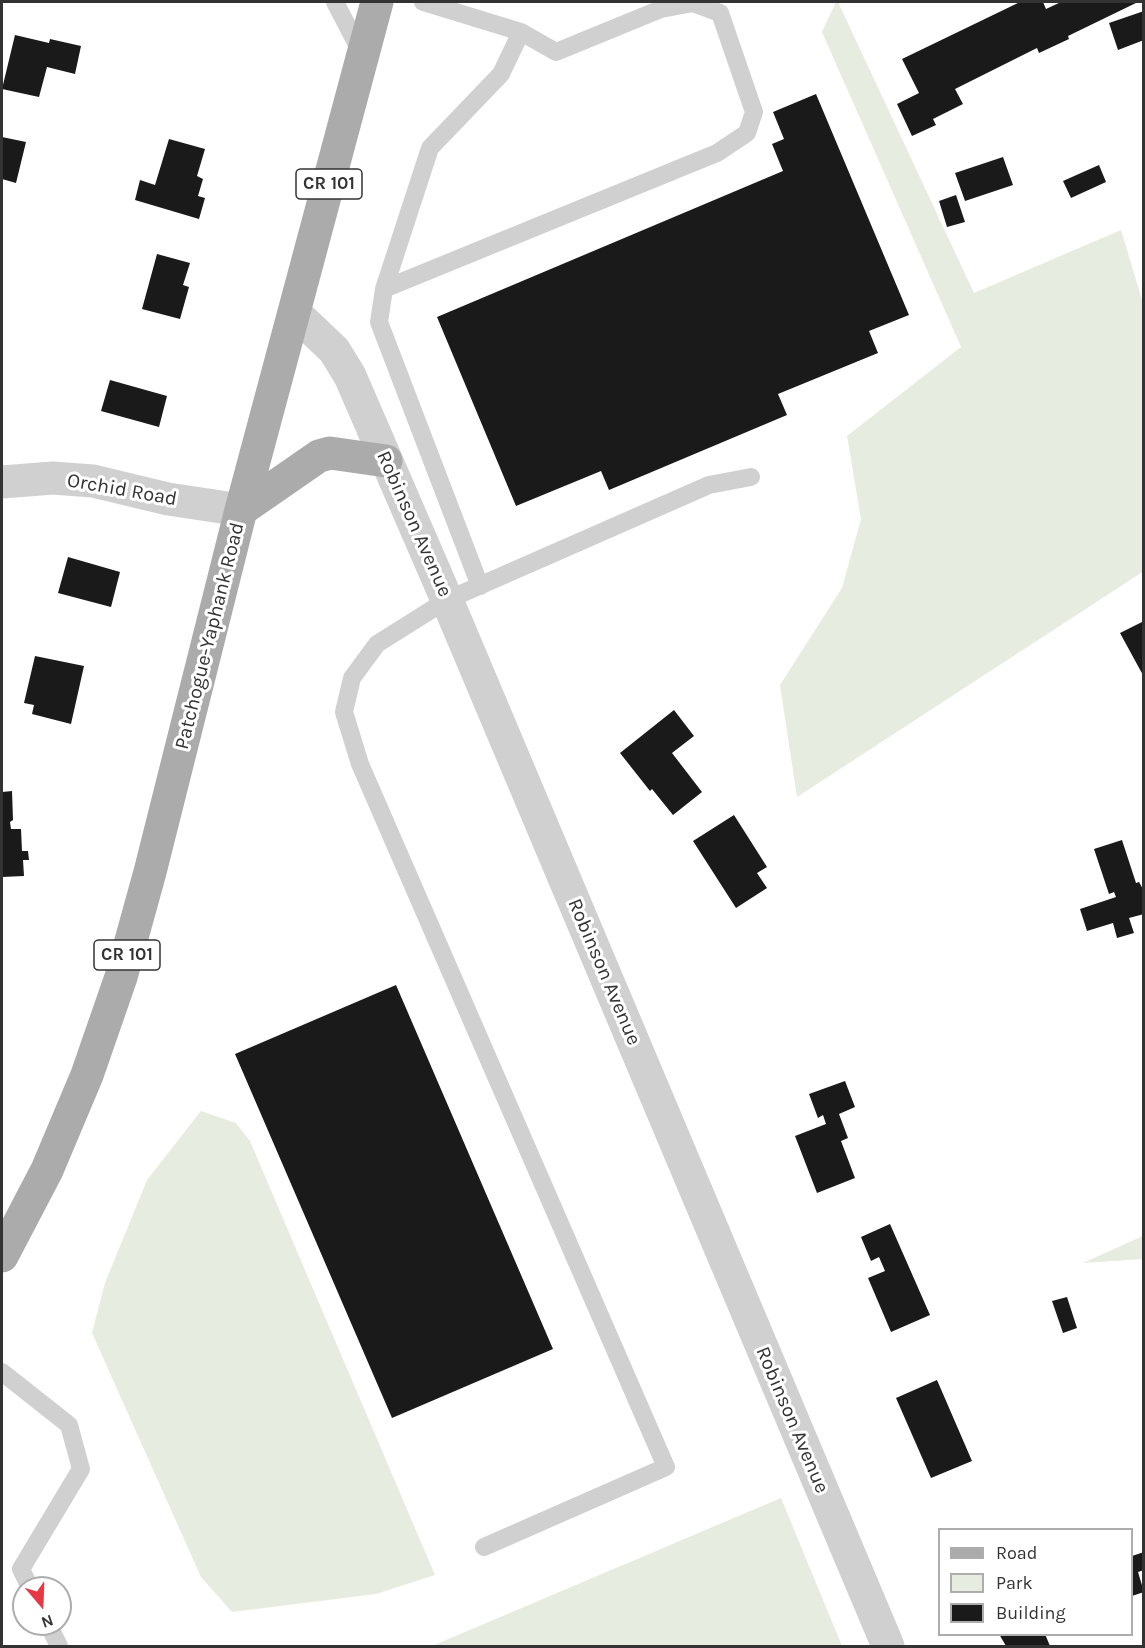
<!DOCTYPE html>
<style>
body{margin:0}
#map{position:relative;width:1145px;height:1648px;overflow:hidden;background:#fff;font-family:Karla,sans-serif}
canvas{display:block}
.frame{position:absolute;inset:0;border:3px solid #333;pointer-events:none}
.legend{position:absolute;left:938px;top:1528px;width:195px;height:108px;box-sizing:border-box;background:#fff;border:2px solid #adadad;margin:0;padding:8px 10px;list-style:none;font-size:18px;color:#333}
.legend li{display:flex;align-items:center;gap:12px;height:30px}
.legend b{width:30px;border:2px solid #adadad}
.north{position:absolute;left:12px;top:1576px;width:60px;height:60px;box-sizing:border-box;background:#fff;border:2px solid #adadad;border-radius:50%;rotate:161deg;font-size:16px;font-weight:700;line-height:24px;text-align:center;color:#333}
.north::after{content:'';display:block;margin:auto;width:21px;height:27px;background:#e63946;clip-path:polygon(50% 0,100% 100%,50% 72%,0 100%)}
</style>
<div id="map">
<canvas width="1145" height="1648"></canvas>
<div class="frame"></div>
<ul class="legend">
<li><b style="height:8px;background:#ababab"></b>Road</li>
<li><b style="height:16px;background:#e6ecdf"></b>Park</li>
<li><b style="height:16px;background:#1a1a1a"></b>Building</li>
</ul>
<div class="north">N</div>
</div>
<script>
const context = document.querySelector('canvas').getContext('2d');
context.lineJoin = 'round';
function fillPath(path, color) { context.fillStyle = color; context.fill(path, 'evenodd'); }
const toPath = rows => new Path2D(rows.map(r => 'M' + r).join(''));
function trace(path, color, width, dash) { context.strokeStyle = color; context.lineWidth = width; context.lineCap = dash ? 'butt' : 'round'; context.setLineDash(dash || []); context.stroke(path); }
function drawText(font, color, halo, rows, align = 'center') {
  context.font = font + ' Karla,sans-serif'; context.lineWidth = 6; context.setLineDash([]); context.textBaseline = 'middle'; context.strokeStyle = halo; context.fillStyle = color; for (const [text, x, y, turn = 0] of rows) {
    context.save(); context.translate(x, y); context.rotate((+turn || 0) * Math.PI / 180); context.textAlign = isNaN(turn) ? turn : align; if (halo) context.strokeText(text, 0, 0); context.fillText(text, 0, 0); context.restore();
  }
}
fillPath(toPath([
 [836,2,838,2,974,293,1121,230,1143,303,1144,571,797,797,780,685,842,588,861,519,847,436,961,347,822,32],
 [201,1111,236,1123,250,1141,435,1575,376,1594,232,1612,201,1577,92,1333,105,1283,147,1180],
 [1143,1236,1143,1259,1083,1263],
 [781,1498,842,1646,432,1646]
]), '#e6ecdf');
fillPath(toPath([
 [1020,2,1043,2,1046,9,1061,2,1138,2,1068,36,1069,39,1039,53,1037,48,955,89,963,104,933,119,936,125,912,136,897,104,919,93,902,59],
 [1144,11,1144,40,1118,50,1109,23],
 [15,35,49,43,50,39,81,46,75,74,47,67,39,97,2,89],
 [816,94,909,315,869,331,878,353,778,394,787,415,609,490,601,471,516,506,437,317,783,171,772,144,784,139,773,112],
 [2,137,26,142,16,183,2,179],
 [169,139,205,149,197,176,203,179,198,196,205,198,199,219,135,200,140,180,155,185],
 [1003,157,1013,185,965,201,955,173],
 [1099,165,1106,182,1071,198,1063,181],
 [956,195,965,222,947,227,939,201],
 [157,254,190,263,183,285,189,287,180,319,142,309],
 [110,380,167,396,159,427,101,411],
 [68,557,120,572,111,607,58,593],
 [1144,621,1144,677,1120,633],
 [35,656,84,666,71,724,32,714,34,705,24,703],
 [674,710,694,736,672,753,702,792,673,815,652,789,650,791,620,753],
 [12,791,13,820,10,822,11,829,21,829,22,851,28,851,29,860,23,860,24,876,2,877,2,792],
 [734,815,767,867,757,873,767,888,736,908,693,841],
 [1122,840,1136,883,1139,882,1144,891,1144,914,1129,918,1134,933,1117,938,1113,923,1087,931,1080,909,1116,897,1114,892,1109,894,1094,849],
 [396,985,553,1349,392,1418,235,1054],
 [845,1081,855,1107,839,1114,848,1138,841,1141,855,1178,817,1193,795,1136,826,1124,823,1115,818,1118,809,1094],
 [890,1224,930,1315,891,1332,868,1278,885,1271,879,1257,871,1261,861,1237],
 [1067,1297,1077,1328,1063,1333,1052,1301],
 [937,1380,972,1461,931,1478,896,1398],
 [1144,1552,1144,1570,1138,1572,1144,1592,1132,1596,1132,1556],
 [999,1634,1045,1634,1050,1646,1006,1646]
]), '#1a1a1a');
trace(toPath([
 [335,2,362,54],
 [423,2,521,32,501,74,430,148,384,289,379,322,480,586],
 [384,289,717,153,747,133,754,112,720,13,693,3,661,9,556,52,521,32],
 [2,1372,69,1425,81,1469,21,1569,30,1588],
 [484,1547,666,1467,360,764,344,712,352,678,377,644,447,600,709,485,751,477],
 [48,1624,59,1646]
]), '#d0d0d0', 18);
trace(toPath([
 [295,313,334,350,350,376,447,600,888,1646],
 [2,482,53,478,93,481,168,499,241,510]
]), '#d0d0d0', 33);
trace(toPath([
 [241,510,319,456,330,453,386,461],
 [2,1256,47,1170,87,1075,121,977,150,872,241,510,377,2]
]), '#ababab', 33);
for (const [x, y, w] of [
 [329,184,66],
 [127,955,66]
]) { const box = new Path2D(); box.roundRect(x - w / 2, y - 15, w, 30, 4.5); context.fillStyle = '#fff'; context.fill(box); trace(box, '#333', 1.5); }
drawText('bold 18px', '#333', null, [
 ["CR 101",329,184],
 ["CR 101",127,955]
]);
drawText('20px', '#333', '#fff', [
 ["Orchid Road",122,490,10],
 ["Robinson Avenue",414,524,66],
 ["Patchogue-Yaphank Road",210,636,-76],
 ["Robinson Avenue",604,972,67],
 ["Robinson Avenue",792,1420,67]
]);
</script>
